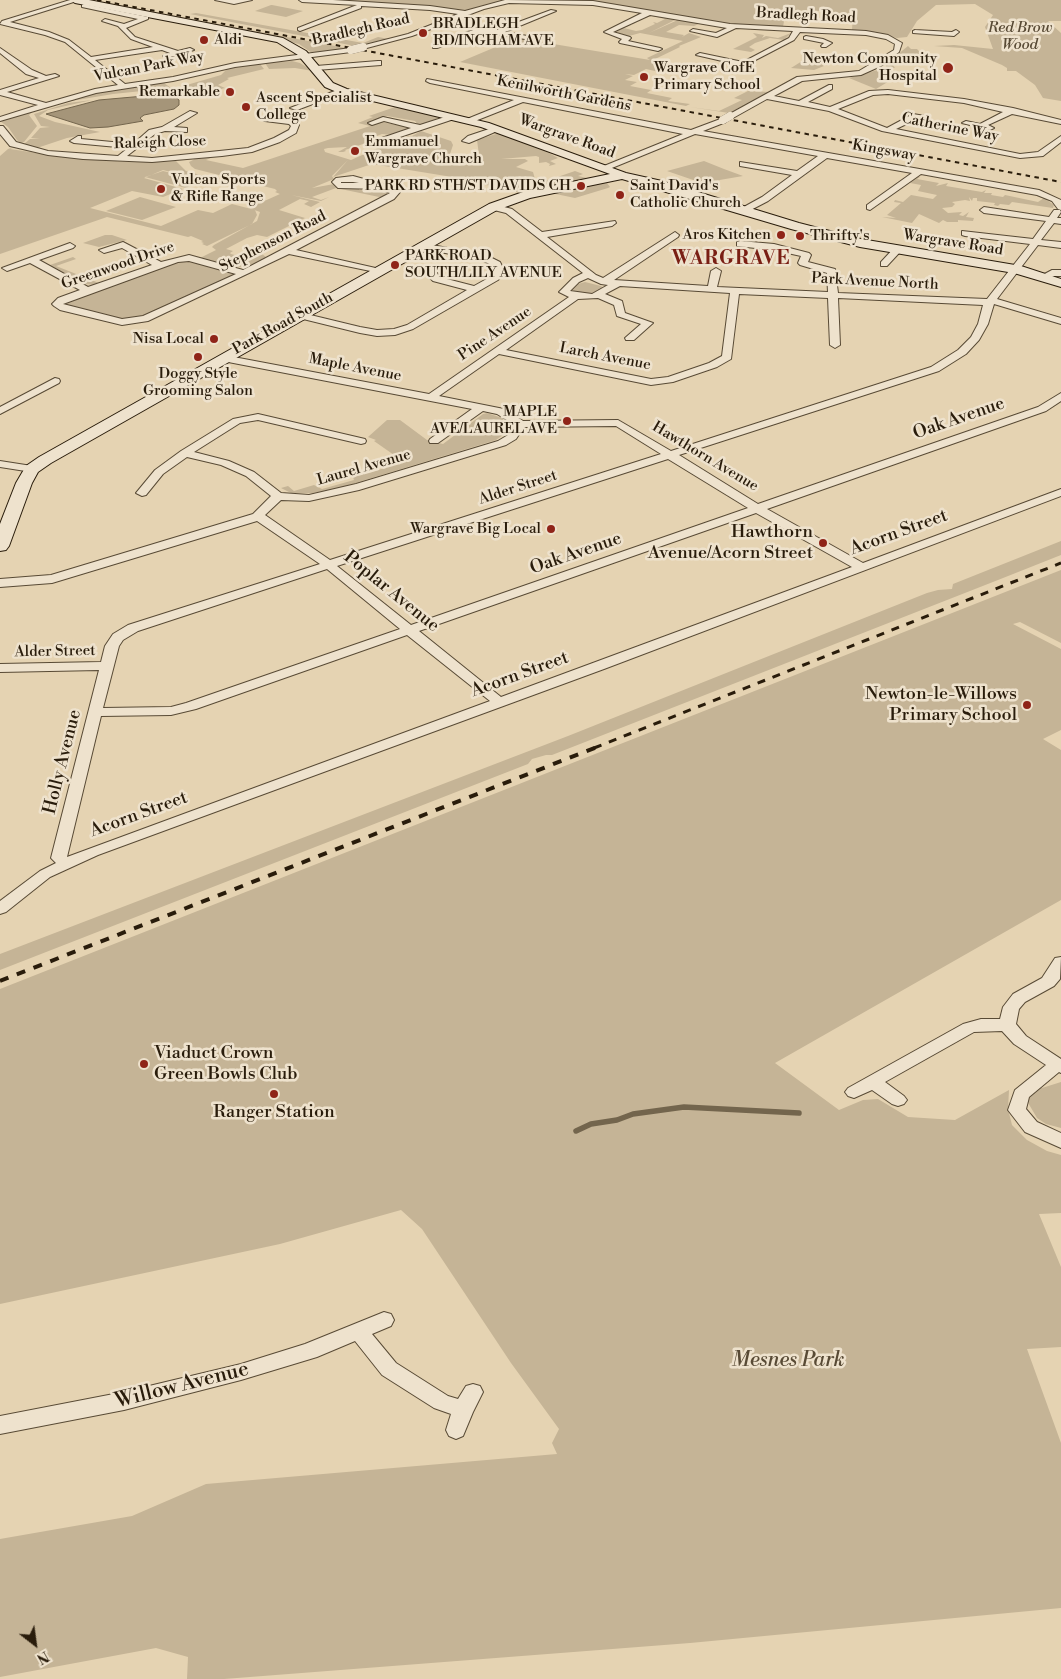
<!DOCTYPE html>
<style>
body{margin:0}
#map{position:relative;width:1061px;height:1679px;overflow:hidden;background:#e5d3b2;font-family:"Libre Bodoni",serif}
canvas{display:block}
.north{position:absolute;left:10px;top:1619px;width:50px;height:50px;-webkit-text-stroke:4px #eee2cd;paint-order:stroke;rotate:150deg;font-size:14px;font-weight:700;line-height:20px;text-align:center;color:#291c0b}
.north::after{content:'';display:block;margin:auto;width:18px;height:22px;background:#291c0b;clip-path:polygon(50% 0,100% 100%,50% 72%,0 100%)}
</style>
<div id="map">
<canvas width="1061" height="1679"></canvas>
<div class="north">N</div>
</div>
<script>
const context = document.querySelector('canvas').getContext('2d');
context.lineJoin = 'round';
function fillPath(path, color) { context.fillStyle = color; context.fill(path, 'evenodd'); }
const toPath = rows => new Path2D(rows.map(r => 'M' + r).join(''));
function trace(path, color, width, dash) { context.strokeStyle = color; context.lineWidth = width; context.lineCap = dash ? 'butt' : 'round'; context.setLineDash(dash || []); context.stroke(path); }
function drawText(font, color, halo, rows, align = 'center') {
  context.font = font + ' "Libre Bodoni",serif'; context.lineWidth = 5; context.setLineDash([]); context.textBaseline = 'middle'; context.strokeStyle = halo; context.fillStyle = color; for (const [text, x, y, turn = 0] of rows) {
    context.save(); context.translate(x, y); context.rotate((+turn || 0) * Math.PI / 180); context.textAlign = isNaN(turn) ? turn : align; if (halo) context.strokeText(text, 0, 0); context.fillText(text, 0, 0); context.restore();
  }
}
fillPath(toPath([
 [314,0,507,0,463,11],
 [519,0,1061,0,1061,21,1048,21,1061,33,1061,101,1043,98,1035,85,1016,71,1007,71,1007,68,1002,65,962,48,934,46,954,45,993,49,985,27,993,15,975,4,936,5,917,21,907,37,897,38,877,33,852,30,853,15,829,14,820,11,786,10,783,27,842,29,734,25,583,1],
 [271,5,272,5,303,11,286,17,255,11],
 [196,13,363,43,378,37,389,39,355,46,190,14],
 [651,15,677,19,649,33,680,19,701,23,694,26,679,25,666,32,684,35,682,37,689,33,701,37,679,46,680,47,653,60,677,65,672,67,677,69,671,71,659,72,646,69,634,75,625,74,633,76,625,80,637,82,630,86,651,90,647,93,672,98,668,101,690,104,686,106,460,62,517,38,650,60,647,58,683,41,640,33,629,36,613,31,626,24,631,25,624,28,636,31,642,30,655,24,653,22,657,23,665,19,652,16,644,18],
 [208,22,292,38,346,48,312,53,299,44,206,23],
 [753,33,764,35,762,38,766,36,778,38,791,33,784,40,770,38,755,43,749,47,755,50,751,52,733,49,757,37],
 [908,46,911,49,917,49,926,59,897,58,896,62,891,62,895,68,886,67,886,64],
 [807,58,827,61,821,64,824,66,814,70,791,68],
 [292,61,300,63,313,71,295,68,269,69,265,63],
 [260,64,264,69,227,78,229,79,218,85,225,88,196,95,185,91,178,93,169,93,173,89,221,75,227,69],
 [881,69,917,75,927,78,901,74,876,89,849,78],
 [164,83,171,88,113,94,65,102,42,109,37,108,100,91],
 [748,91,770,92,729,113,690,107,719,111,742,100,734,98],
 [92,100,48,110,39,116,55,122,100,132,67,138,37,148,24,144,30,139,40,139,31,138,40,128,50,127,41,126,34,114,68,103],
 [395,107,437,117,436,121,418,125,415,121,387,116,368,123,373,124,382,122,412,128,393,135,382,134,374,137,367,141,383,138,376,142,366,143,345,150,346,151,343,152,338,152,347,147,328,148,324,149,325,152,351,160,380,147,391,149,384,147,384,142,396,138,412,136,421,131,451,141,453,145,450,154,479,155,477,140,499,133,549,153,558,158,550,161,556,164,549,166,550,164,546,162,539,163,539,157,536,156,501,159,525,159,528,161,516,167,533,172,535,179,528,182,537,184,575,171,583,174,578,176,587,178,521,193,506,190,509,188,500,186,469,184,446,176,372,164,333,177,348,160,332,176,334,179,312,188,334,184,359,187,359,190,378,191,381,188,391,192,384,198,336,188,312,197,321,200,329,197,321,201,291,195,320,202,311,207,304,204,309,201,300,199,279,210,305,218,267,237,257,235,247,238,226,249,233,251,230,253,231,254,242,257,252,258,262,254,266,257,250,265,240,267,200,258,216,250,212,247,214,245,257,221,260,212,249,208,280,194,275,192,277,191,275,189,195,169,191,166,189,162,195,159,213,157,206,160,243,168,370,126,358,123,373,117,369,116],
 [34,110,29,115,37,126,24,142,21,143,17,140,8,127,0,121],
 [14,147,10,149,70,158,131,162,176,161,186,171,211,178,186,188,145,177,163,171,202,180,163,170,144,178,183,189,163,197,132,191,90,208,161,226,198,210,213,213,232,204,255,210,257,215,252,224,207,246,202,244,204,243,201,242,203,241,191,236,188,237,107,217,0,254,0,156,8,149],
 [704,161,724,169,743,176,702,183,667,171],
 [918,176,920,177,917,179,939,183,936,186,948,183,946,186,982,192,986,190,984,193,992,193,991,195,1003,197,1005,195,1038,202,1044,198,1054,205,1053,208,1012,202,1009,205,1000,204,998,206,994,205,995,203,977,201,977,198,973,198,972,201,969,197,970,201,965,200,952,202,955,204,952,207,942,208,948,213,962,212,959,215,963,216,969,212,966,217,974,218,973,221,958,220,958,222,947,222,943,220,939,223,919,214,912,223,882,217,896,218,887,215,901,203,894,202,895,200,903,202,911,195,933,199,937,195,918,191,921,185,910,183],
 [607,183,610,187,608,188,575,198,551,193],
 [140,197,176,207,142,220,106,211],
 [105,235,112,235,127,240,99,247,83,243],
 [73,257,76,259,56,266,99,283,93,285,85,284,50,265],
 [186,260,234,273,233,275,144,317,128,321,63,304,178,261],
 [585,282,601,286,603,288,592,295,570,291,578,284],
 [487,413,502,418,509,427,507,432,496,440,339,488,313,493,291,493,281,488,288,486,294,491,314,485,322,489,354,480,353,477,385,468,380,465,398,461,394,455,374,441,376,440,368,437,387,420,400,420,427,440,443,444,483,414],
 [1061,541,1061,555,998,580,552,755,546,755,532,759,528,764,0,970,0,954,568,736,927,593,938,590,952,589,953,584],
 [1061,570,1061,643,1020,622,1013,624,1061,649,1061,730,1043,739,1061,750,1061,900,775,1063,839,1110,863,1100,878,1099,908,1117,955,1120,1009,1090,1008,1109,1012,1125,1027,1140,1047,1151,1061,1155,1061,1213,1039,1214,1061,1267,1061,1347,1027,1349,1061,1443,1061,1608,690,1643,224,1679,187,1679,188,1657,156,1648,0,1677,0,1539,132,1516,206,1484,557,1454,552,1443,559,1429,511,1363,422,1229,401,1210,280,1244,0,1304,0,989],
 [1061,1082,1061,1128,1046,1124,1037,1118,1027,1101,1030,1094,1037,1086,1042,1088]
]), '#c5b496');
const water = toPath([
 [167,94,173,95,179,100,179,105,174,109,144,115,140,118,143,121,108,127,90,128,46,114,99,100,167,94]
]);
fillPath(water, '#a59579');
trace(water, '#73654d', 1);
trace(toPath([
 [576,1131,591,1124,617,1120,633,1114,684,1107,799,1113]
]), '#73654d', 5.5);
const street = toPath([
 [70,0,80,0,10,22,49,32,69,40,91,57,153,47,131,39,118,26,102,21,105,19,124,24,138,19,82,7,82,5,84,4,148,17,148,19,126,28,135,37,178,51,190,48,194,50,167,58,163,56,170,53,162,50,95,60,125,84,173,77,235,63,351,48,355,50,351,52,235,67,173,81,96,93,0,121,0,117,38,105,0,95,0,90,39,78,26,74,0,53,0,48,32,70,46,76,55,74,59,76,7,92,46,103,95,89,118,85,65,42,45,35,0,24,2,21,70,0],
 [215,0,252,0,234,4,215,0],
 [299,0,333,0,430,6,465,11,505,0,593,1,730,24,866,31,888,35,902,43,899,52,881,66,861,75,802,81,774,96,799,101,829,85,832,85,832,89,808,102,830,107,869,91,888,90,964,99,1013,108,1061,120,1061,124,1012,114,988,125,994,128,990,130,962,123,966,121,980,124,1003,112,964,103,888,94,873,95,838,109,887,128,913,114,925,116,928,116,928,120,917,119,896,129,1020,154,1038,152,1061,136,1061,142,1043,156,1020,158,882,131,829,111,767,99,733,118,726,116,797,77,859,71,894,50,895,44,886,39,866,35,800,32,794,40,744,66,696,55,700,53,743,62,789,38,793,31,736,28,717,37,690,31,693,29,716,33,727,28,650,15,613,32,630,37,631,38,628,41,660,48,662,49,658,51,620,43,619,42,622,39,604,32,642,13,593,5,509,3,484,9,449,22,497,30,551,10,556,11,505,32,533,37,534,38,531,40,482,32,437,48,433,48,433,46,473,30,442,25,412,36,363,49,361,48,361,46,408,34,458,14,430,10,361,6,361,8,300,31,298,30,298,28,357,5,302,2,299,0],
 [915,30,952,32,956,30,959,32,954,36,913,33,913,31,915,30],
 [806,36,823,39,832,43,826,47,822,47,821,46,824,43,804,39,804,37,806,36],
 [378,61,381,61,381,65,316,70,312,68,316,66,378,61],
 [427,79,691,130,723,118,727,120,726,122,703,131,1039,190,1061,200,1061,210,1058,209,1052,201,1037,195,921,174,870,210,867,209,867,205,912,173,827,158,768,201,745,213,742,212,742,208,762,197,792,175,740,166,740,162,797,171,818,156,695,134,607,170,603,168,604,166,683,134,523,102,470,123,467,123,467,119,514,100,430,83,426,81,427,79],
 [340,89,347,91,297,110,290,108,340,89],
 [190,111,197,113,174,127,187,128,187,132,165,131,155,134,127,156,152,158,248,148,274,138,289,130,291,126,289,124,265,121,261,119,269,116,294,120,299,125,296,133,280,142,252,152,222,156,152,162,83,159,48,155,10,146,0,134,0,126,3,126,16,142,48,151,118,156,128,148,74,143,70,141,78,136,81,136,81,139,133,144,149,130,162,127,190,111],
 [451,115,455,117,454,119,379,144,376,144,376,140,411,128,384,121,372,125,368,123,383,117,420,125,451,115],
 [495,127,502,129,469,143,462,141,468,136,495,127],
 [353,176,386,185,400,192,394,199,296,250,380,269,380,273,289,254,148,321,122,325,60,310,54,306,52,304,58,298,80,290,30,263,7,271,2,268,70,243,75,246,73,248,39,260,88,287,152,265,122,248,104,253,99,250,123,242,161,262,189,255,243,270,390,193,382,189,338,188,332,182,336,178,353,176],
 [341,182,353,182,359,183,341,183,341,182],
 [189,261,236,274,143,316,122,319,63,304,178,262,189,261],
 [493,204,512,209,542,232,615,221,616,223,612,226,547,237,596,275,603,278,675,232,679,235,678,237,614,280,708,286,711,271,716,268,721,271,717,287,828,292,827,273,800,265,798,263,801,256,774,250,737,246,737,242,740,241,774,244,809,253,811,255,808,262,835,269,838,293,987,299,1030,244,965,236,962,235,962,231,1033,239,1046,221,984,213,980,210,984,207,1049,217,1054,210,1060,210,1061,212,1057,218,1061,218,1061,224,1054,223,1041,240,1061,242,1061,248,1038,245,997,299,1061,318,1061,324,994,304,988,324,979,340,966,354,939,371,679,455,758,504,1038,407,1061,393,1061,401,1046,411,767,509,863,563,1061,489,1061,496,604,669,98,855,50,877,6,912,0,914,0,901,40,871,56,863,51,858,99,670,0,672,0,664,101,662,105,646,113,634,128,625,320,564,257,521,52,583,0,587,0,579,51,575,253,514,271,496,246,476,221,465,187,457,163,474,146,495,142,496,136,493,155,470,181,451,233,419,258,414,365,439,366,441,365,443,361,444,258,420,240,423,194,452,229,461,254,472,281,493,309,495,356,484,498,441,508,435,515,425,497,414,483,411,438,443,430,443,429,441,430,439,472,409,223,361,218,358,223,355,429,394,569,297,559,292,573,278,583,273,506,213,490,209,489,207,493,204],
 [588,278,601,284,608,285,592,294,570,291,579,282,588,278],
 [620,286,730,293,722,356,709,363,668,377,651,379,506,350,578,299,598,298,614,305,617,316,641,324,625,338,626,340,634,340,653,323,625,313,622,301,605,294,620,286],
 [739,294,828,298,830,345,835,348,840,345,838,298,983,305,978,324,971,337,958,350,931,367,671,451,618,420,523,421,504,409,439,396,499,354,651,385,673,382,717,367,731,359,739,294],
 [616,426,661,454,330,560,265,515,281,500,309,501,359,490,506,445,516,439,524,427,616,426],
 [668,459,748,508,411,625,337,566,668,459],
 [756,513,852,567,501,697,419,631,756,513],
 [327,569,400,629,186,703,171,707,103,708,119,646,123,640,138,631,327,569],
 [407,635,490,701,67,857,101,716,171,715,196,709,407,635],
 [422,243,488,256,500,262,505,272,498,280,413,329,395,335,377,336,360,333,295,317,293,315,298,312,360,327,377,330,394,329,407,325,467,290,433,281,428,276,431,273,437,273,439,277,474,286,492,276,495,272,493,266,482,260,419,248,417,246,422,243],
 [897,247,900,248,900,252,887,266,881,266,881,262,894,248,897,247],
 [1052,270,1061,270,1061,276,1054,276,1044,280,1039,277,1052,270],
 [55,378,59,379,60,381,59,383,0,414,0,407,55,378],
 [0,461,32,466,38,469,32,472,0,467,0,461],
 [1061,957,1060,979,1054,986,1025,1002,1019,1009,1016,1024,1026,1036,1061,1059,1061,1073,1059,1072,1029,1097,1026,1109,1037,1122,1061,1133,1061,1148,1025,1132,1008,1110,1015,1090,1046,1065,1014,1044,1002,1031,974,1032,885,1082,904,1096,907,1100,904,1104,898,1106,892,1104,872,1090,854,1098,848,1096,845,1092,848,1088,963,1024,981,1019,1000,1019,1003,1007,1013,994,1042,978,1055,958,1061,957],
 [384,1312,391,1314,394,1320,391,1326,372,1334,396,1363,448,1396,458,1399,466,1386,473,1384,480,1386,483,1392,473,1412,463,1436,456,1439,449,1436,446,1430,451,1414,434,1408,382,1375,355,1341,317,1357,241,1380,124,1410,0,1434,0,1416,124,1392,241,1364,305,1344,384,1312]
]);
const secondary = toPath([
 [70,0,89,0,283,38,306,51,333,83,347,89,489,123,626,173,662,181,799,223,861,239,1021,266,1061,279,1061,287,1014,273,860,247,791,229,622,179,530,198,497,210,51,463,38,472,32,483,9,546,6,550,0,551,0,524,16,483,26,466,39,457,489,204,523,192,610,174,481,127,339,93,325,87,298,55,277,42,75,3,70,0]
]);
trace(street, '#584a35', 2);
trace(secondary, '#291c0b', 2);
fillPath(street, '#eee2cd');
fillPath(secondary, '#eee2cd');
trace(toPath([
 [97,0,1061,182]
]), '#291c0b', 2, [4.5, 4.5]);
trace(toPath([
 [594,748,1061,563]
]), '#291c0b', 3, [8, 8]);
trace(toPath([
 [0,981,597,747]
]), '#291c0b', 4, [9, 9]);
const streetBridge = toPath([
 [351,50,363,47],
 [723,120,730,116]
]);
trace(streetBridge, '#584a35', 8, []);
trace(streetBridge, '#eee2cd', 8);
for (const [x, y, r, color] of [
 [423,33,5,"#8f2418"],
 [204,40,5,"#8f2418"],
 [948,68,6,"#8f2418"],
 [644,77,5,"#8f2418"],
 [230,92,5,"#8f2418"],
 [246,107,5,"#8f2418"],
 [355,151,5,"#8f2418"],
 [581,186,5,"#8f2418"],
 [161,189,5,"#8f2418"],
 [620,195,5,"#8f2418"],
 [781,235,5,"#8f2418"],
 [800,236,5,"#8f2418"],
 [395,265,5,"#8f2418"],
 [214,339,5,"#8f2418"],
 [198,357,5,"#8f2418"],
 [567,421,5,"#8f2418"],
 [551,529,5,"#8f2418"],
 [823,543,5,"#8f2418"],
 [1027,705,5,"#8f2418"],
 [144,1064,5,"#8f2418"],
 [274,1094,5,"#8f2418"]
]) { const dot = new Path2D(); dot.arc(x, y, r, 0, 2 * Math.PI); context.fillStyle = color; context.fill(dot); trace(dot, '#eee2cd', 2); }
drawText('15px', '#291c0b', '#eee2cd', [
 ["Bradlegh Road",806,16,3],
 ["Bradlegh Road",361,30,-13],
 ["Vulcan Park Way",149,67,-11],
 ["Kenilworth Gardens",564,94,11],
 ["Catherine Way",950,128,11],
 ["Wargrave Road",567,137,20],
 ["Raleigh Close",160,143,-2],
 ["Kingsway",884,151,10],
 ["Stephenson Road",273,242,-27],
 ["Wargrave Road",953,243,9],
 ["Greenwood Drive",118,266,-19],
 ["Park Avenue North",875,282,3],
 ["Park Road South",283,324,-29],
 ["Pine Avenue",495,334,-34],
 ["Larch Avenue",605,357,11],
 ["Maple Avenue",355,368,11],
 ["Hawthorn Avenue",705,457,31],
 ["Laurel Avenue",364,468,-16],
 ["Alder Street",518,488,-18],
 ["Alder Street",55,652,-1]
]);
drawText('15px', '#291c0b', '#eee2cd', [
 ["BRADLEGH",433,24],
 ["RD/INGHAM AVE",433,41],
 ["Aldi",214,40],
 ["Newton Community",937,59,"right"],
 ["Hospital",937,76,"right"],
 ["Wargrave CofE",654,68],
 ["Primary School",654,85],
 ["Remarkable",220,92,"right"],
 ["Ascent Specialist",256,98],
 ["College",256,115],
 ["Emmanuel",365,142],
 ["Wargrave Church",365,159],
 ["Vulcan Sports",171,180],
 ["& Rifle Range",171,197],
 ["PARK RD STH/ST DAVIDS CH",571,186,"right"],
 ["Saint David's",630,186],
 ["Catholic Church",630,203],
 ["Aros Kitchen",771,235,"right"],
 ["Thrifty's",810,236],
 ["PARK ROAD",405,256],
 ["SOUTH/LILY AVENUE",405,273],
 ["Nisa Local",204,339,"right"],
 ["Doggy Style",198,374,"center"],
 ["Grooming Salon",198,391,"center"],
 ["MAPLE",557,412,"right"],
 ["AVE/LAUREL AVE",557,429,"right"],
 ["Wargrave Big Local",541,529,"right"]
], 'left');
drawText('italic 15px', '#584a35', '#eee2cd', [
 ["Red Brow",1020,28],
 ["Wood",1020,45]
]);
drawText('18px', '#291c0b', '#eee2cd', [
 ["Oak Avenue",959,419,-19],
 ["Acorn Street",899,533,-20],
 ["Oak Avenue",576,554,-19],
 ["Poplar Avenue",391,592,39],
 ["Acorn Street",520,675,-20],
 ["Holly Avenue",63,762,-76],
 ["Acorn Street",139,815,-20]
]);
drawText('18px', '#291c0b', '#eee2cd', [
 ["Hawthorn",813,533],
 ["Avenue/Acorn Street",813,554],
 ["Newton-le-Willows",1017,695],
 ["Primary School",1017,716],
 ["Viaduct Crown",154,1054,"left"],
 ["Green Bowls Club",154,1075,"left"],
 ["Ranger Station",274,1113,"center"]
], 'right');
context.letterSpacing = '1px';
drawText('bold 19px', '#7a1f14', '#eee2cd', [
 ["WARGRAVE",731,259]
]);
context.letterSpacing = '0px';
drawText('italic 21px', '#584a35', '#eee2cd', [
 ["Mesnes Park",788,1361]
]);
drawText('21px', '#291c0b', '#eee2cd', [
 ["Willow Avenue",182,1386,-14]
]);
</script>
